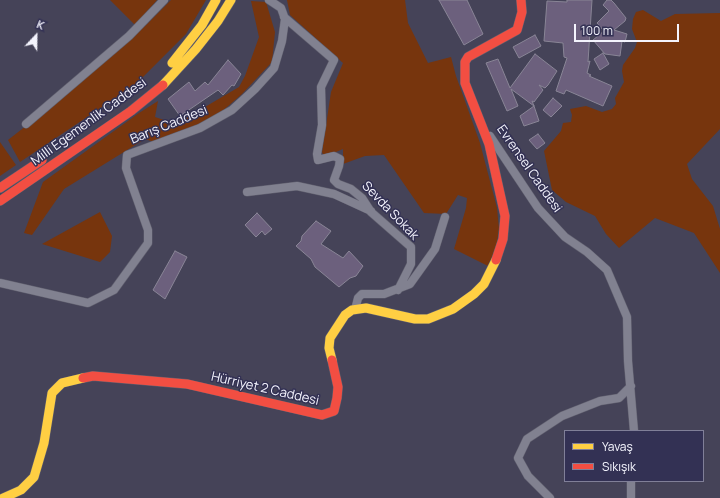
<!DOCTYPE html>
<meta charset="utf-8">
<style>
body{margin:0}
#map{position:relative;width:720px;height:498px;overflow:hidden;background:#454358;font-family:Manrope,sans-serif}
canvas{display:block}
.legend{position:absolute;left:564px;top:430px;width:140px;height:52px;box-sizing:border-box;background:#333154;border:1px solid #807f98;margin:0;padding:5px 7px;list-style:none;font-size:12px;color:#f4f4fd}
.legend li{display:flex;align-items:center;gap:8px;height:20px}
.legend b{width:20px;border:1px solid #807f98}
.north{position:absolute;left:16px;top:16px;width:40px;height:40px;-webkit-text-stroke:3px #333154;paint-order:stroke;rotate:22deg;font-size:11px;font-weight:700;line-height:16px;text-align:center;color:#f4f4fd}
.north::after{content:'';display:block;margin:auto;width:14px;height:18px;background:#f4f4fd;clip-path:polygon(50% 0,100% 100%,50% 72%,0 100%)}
.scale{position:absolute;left:574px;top:24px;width:105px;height:18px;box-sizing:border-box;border:2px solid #f4f4fd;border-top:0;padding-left:5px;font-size:12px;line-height:14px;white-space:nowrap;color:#f4f4fd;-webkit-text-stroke:3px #333154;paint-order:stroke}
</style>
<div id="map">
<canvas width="720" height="498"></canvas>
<ul class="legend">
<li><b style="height:5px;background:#ffcf43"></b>Yavaş</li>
<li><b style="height:5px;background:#f24e42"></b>Sıkışık</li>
</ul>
<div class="north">K</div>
<div class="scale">100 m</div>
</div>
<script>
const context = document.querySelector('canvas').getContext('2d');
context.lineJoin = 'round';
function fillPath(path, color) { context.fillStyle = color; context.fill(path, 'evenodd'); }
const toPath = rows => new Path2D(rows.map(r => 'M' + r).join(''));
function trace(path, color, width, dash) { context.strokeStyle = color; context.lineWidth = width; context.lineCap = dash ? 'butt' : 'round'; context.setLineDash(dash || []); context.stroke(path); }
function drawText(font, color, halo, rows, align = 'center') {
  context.font = font + ' Manrope,sans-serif'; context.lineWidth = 3; context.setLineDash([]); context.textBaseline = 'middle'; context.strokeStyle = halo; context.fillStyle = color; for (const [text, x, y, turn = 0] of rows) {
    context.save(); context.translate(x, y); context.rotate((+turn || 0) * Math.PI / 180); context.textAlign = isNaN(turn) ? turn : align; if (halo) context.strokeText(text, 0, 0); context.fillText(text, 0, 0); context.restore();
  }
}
fillPath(toPath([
 [110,0,157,0,135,25],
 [171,0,206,0,186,34,135,85,20,162,8,140,68,93,147,24],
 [287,0,405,0,408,23,428,63,451,57,456,76,480,143,497,208,499,229,496,248,488,266,454,249,466,208,467,198,458,195,446,214,424,213,384,155,365,156,343,164,343,149,324,157,322,152,331,92,343,63,290,15],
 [251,1,266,2,275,32,272,62,242,94,219,114,198,125,154,142,145,139,64,189,32,235,24,233,43,182,139,113,158,101,155,117,176,124,239,87,245,76,259,37],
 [643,10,661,21,675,14,720,13,720,129,687,164,692,179,713,206,720,229,720,273,694,233,655,218,619,248,606,234,595,216,566,202,552,190,544,151,561,131,563,123,571,122,572,115,570,109,586,106,602,112,612,109,616,104,615,98,624,82,622,71,623,65,635,48,637,42,632,29,633,19,636,12],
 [0,142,16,165,0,176],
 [100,212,112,236,110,252,100,262,42,244]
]), '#77350d');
const building = toPath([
 [439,0,467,0,483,34,464,45,439,0],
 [567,0,592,0,588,62,590,61,587,73,591,75,589,76,612,86,603,106,566,90,564,94,556,91,567,58,564,57,563,43,544,41,547,1,567,2,567,0],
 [607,0,611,0,614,3,626,18,625,21,614,30,627,34,625,42,622,41,620,56,605,54,593,40,604,31,597,23,609,11,603,5,607,0],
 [535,35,541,46,519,58,513,47,535,35],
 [603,53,609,64,600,70,594,59,603,53],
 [535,54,557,71,548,85,545,88,539,85,543,90,534,102,532,101,534,106,511,89,518,106,507,111,486,63,498,59,510,88,535,54],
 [228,60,241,74,234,86,232,85,223,95,218,90,180,116,168,99,189,82,195,91,205,82,208,85,228,60],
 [553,98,562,106,551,117,543,110,553,98],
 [534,106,539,121,524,126,520,116,534,106],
 [538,134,545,143,537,149,529,140,538,134],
 [257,213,272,229,265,235,262,231,256,237,245,225,257,213],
 [316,221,331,231,321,244,343,258,349,251,363,266,356,276,350,278,339,287,315,267,311,259,296,246,301,241,302,236,316,221],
 [175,251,187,257,165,299,153,290,175,251]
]);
fillPath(building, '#6c607d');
trace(building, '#898596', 1);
const street = toPath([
 [284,17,334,60,321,87,322,125,317,154,318,160,334,156,340,159,339,166,334,180,338,184,351,189,362,198,371,212,411,247,411,264,398,290],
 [26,124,129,36,164,0],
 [490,136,538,208,565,237,587,252,607,270,627,317,628,361,634,431],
 [247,192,297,186,334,194,371,211],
 [0,283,88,303,114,290,148,243,148,230,126,168,127,155,200,128,232,110,255,89,274,68,282,41,285,19,281,8,269,0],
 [355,310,358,298,362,294,384,294,410,284,435,249,445,217],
 [550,498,528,476,518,458,527,439,562,416,600,401,619,398,631,386],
 [631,498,631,481]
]);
const slow = toPath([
 [172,63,202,25,216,0],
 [163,85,196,49,218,21,231,0],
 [332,360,329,348,330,338,345,315,352,310,366,308,415,319,428,319,453,309,474,294,484,284,496,260],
 [3,498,21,490,34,477,44,443,52,393,62,383,83,378]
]);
const jam = toPath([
 [0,188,42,160],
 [0,201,131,111,163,85],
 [496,260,503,239,505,216,489,144,465,83,465,62,468,57,517,30,522,12,521,0],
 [83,378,93,376,187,384,322,415,334,411,337,398,338,387,332,360]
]);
trace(street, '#61606f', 9);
trace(slow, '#61606f', 10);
trace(jam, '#61606f', 10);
trace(street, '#818190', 8);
trace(slow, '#ffcf43', 9);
trace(jam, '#f24e42', 9);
drawText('13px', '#f4f4fd', '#333154', [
 ["Milli Egemenlik Caddesi",89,122,-36],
 ["Barış Caddesi",169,125,-22],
 ["Evrensel Caddesi",529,169,55],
 ["Sevda Sokak",390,211,46],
 ["Hürriyet 2 Caddesi",265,389,13]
]);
</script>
